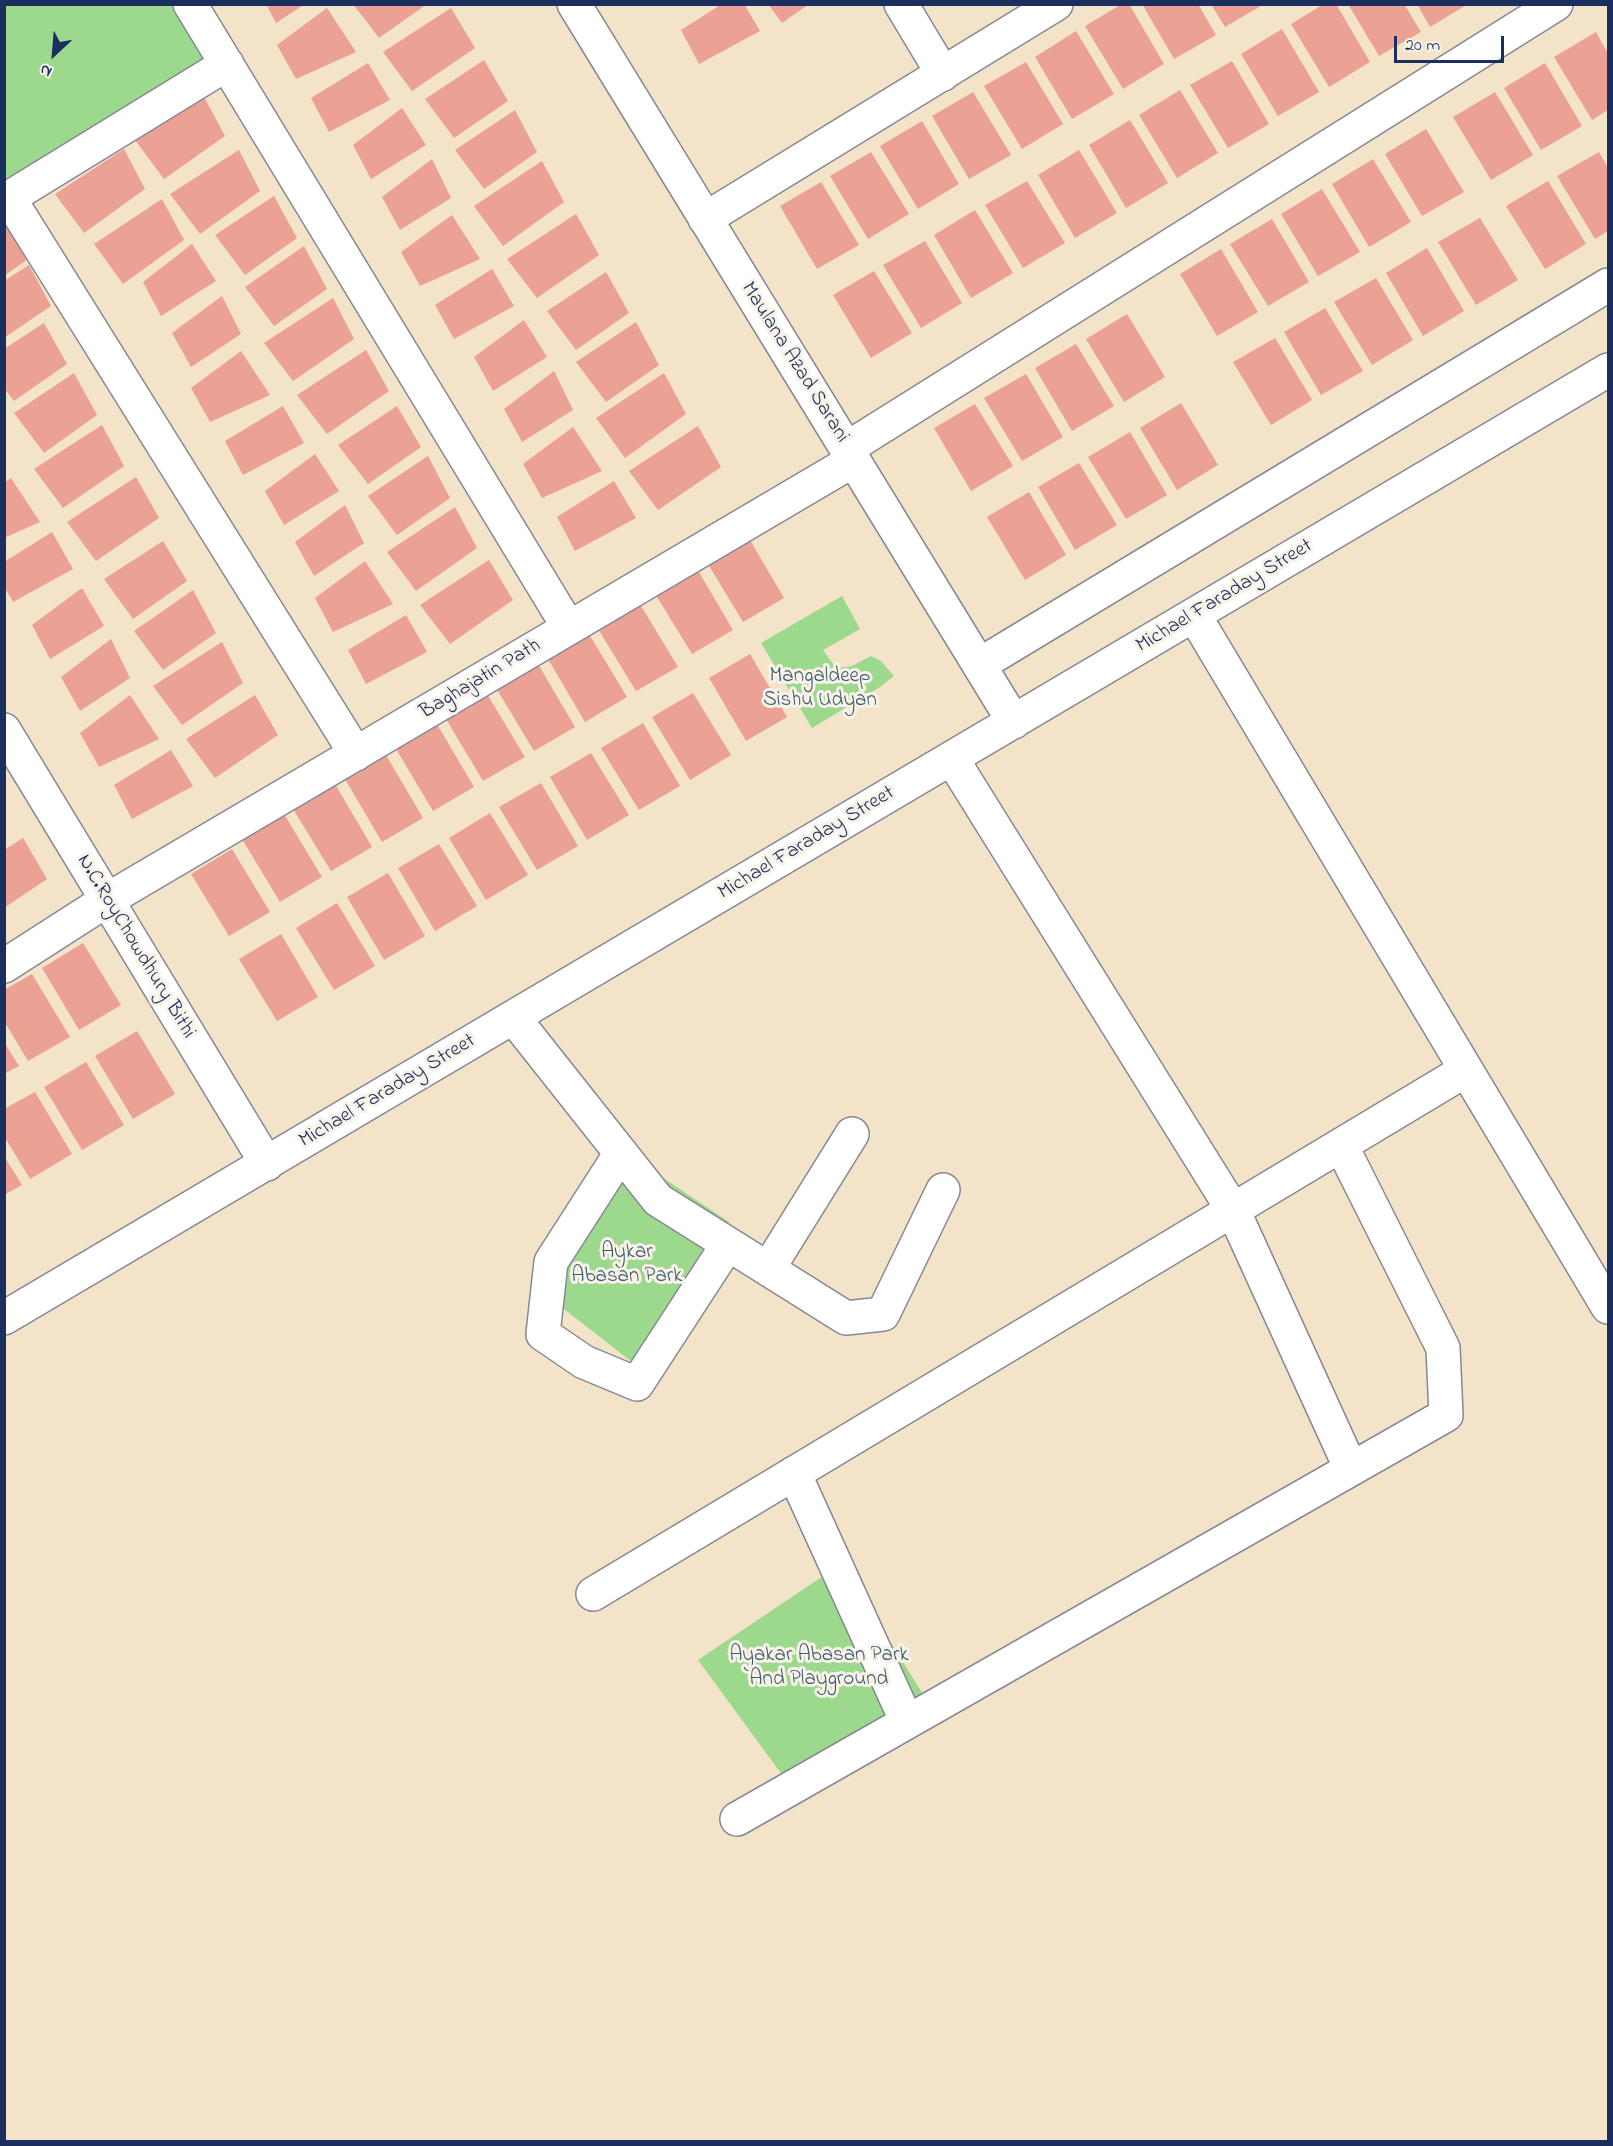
<!DOCTYPE html>
<style>
body{margin:0}
#map{position:relative;width:1613px;height:2146px;overflow:hidden;background:#f2e3c9;font-family:"Indie Flower",sans-serif}
canvas{display:block}
.frame{position:absolute;inset:0;border:6px solid #1b2f5e;pointer-events:none}
.north{position:absolute;left:24px;top:24px;width:60px;height:60px;-webkit-text-stroke:4px #f7f3e8;paint-order:stroke;rotate:206deg;font-size:16px;font-weight:700;line-height:24px;text-align:center;color:#1b2f5e}
.north::after{content:'';display:block;margin:auto;width:21px;height:27px;background:#1b2f5e;clip-path:polygon(50% 0,100% 100%,50% 72%,0 100%)}
.scale{position:absolute;left:1394px;top:36px;width:110px;height:27px;box-sizing:border-box;border:3px solid #1b2f5e;border-top:0;padding-left:8px;font-size:18px;line-height:21px;white-space:nowrap;color:#1b2f5e;-webkit-text-stroke:4px #f7f3e8;paint-order:stroke}
</style>
<div id="map">
<canvas width="1613" height="2146"></canvas>
<div class="frame"></div>
<div class="north">N</div>
<div class="scale">20 m</div>
</div>
<script>
const context = document.querySelector('canvas').getContext('2d');
context.lineJoin = 'round';
function fillPath(path, color) { context.fillStyle = color; context.fill(path, 'evenodd'); }
const toPath = rows => new Path2D(rows.map(r => 'M' + r).join(''));
function trace(path, color, width, dash) { context.strokeStyle = color; context.lineWidth = width; context.lineCap = dash ? 'butt' : 'round'; context.setLineDash(dash || []); context.stroke(path); }
function drawText(font, color, halo, rows, align = 'center') {
  context.font = font + ' "Indie Flower",sans-serif'; context.lineWidth = 6; context.setLineDash([]); context.textBaseline = 'middle'; context.strokeStyle = halo; context.fillStyle = color; for (const [text, x, y, turn = 0] of rows) {
    context.save(); context.translate(x, y); context.rotate((+turn || 0) * Math.PI / 180); context.textAlign = isNaN(turn) ? turn : align; if (halo) context.strokeText(text, 0, 0); context.fillText(text, 0, 0); context.restore();
  }
}
fillPath(toPath([
 [5,5,187,5,227,64,5,190],
 [842,596,860,629,823,650,836,668,852,666,871,656,881,661,894,676,880,687,812,728,761,643],
 [629,1155,729,1222,637,1366,537,1288],
 [841,1564,923,1694,783,1776,698,1660]
]), '#9dd98d');
fillPath(toPath([
 [266,4,305,4,276,23],
 [353,4,427,4,379,38],
 [722,4,744,4,760,31,699,64,681,30],
 [768,4,809,4,782,23],
 [1122,4,1129,4,1164,64,1123,89,1085,26],
 [1142,4,1198,4,1216,35,1174,59],
 [1211,4,1264,4,1225,27],
 [1324,4,1336,4,1370,62,1329,87,1291,24],
 [1348,4,1404,4,1421,32,1379,56],
 [1417,4,1468,4,1430,27],
 [327,8,356,52,296,79,277,45],
 [451,8,475,48,412,91,383,52],
 [1282,29,1319,92,1278,116,1241,54],
 [1076,31,1114,94,1072,119,1035,57],
 [1596,32,1608,54,1608,110,1592,120,1554,57],
 [484,60,508,101,454,138,425,99],
 [1232,61,1269,124,1228,148,1190,85],
 [1026,62,1063,124,1022,149,984,86],
 [368,63,390,100,329,132,311,98],
 [1545,63,1582,126,1541,150,1504,88],
 [1180,90,1218,153,1177,178,1139,115],
 [973,92,1011,155,969,179,932,116],
 [1495,92,1533,155,1491,180,1453,117],
 [203,95,225,136,164,179,135,140],
 [402,108,426,145,371,179,353,145],
 [515,110,537,152,484,189,455,150],
 [1130,120,1168,183,1126,208,1089,145],
 [922,121,959,184,918,209,880,146],
 [1426,129,1464,192,1422,216,1385,154],
 [124,149,145,189,84,233,55,194],
 [239,150,260,191,200,234,170,194],
 [1079,150,1117,213,1075,238,1038,175],
 [871,152,909,214,868,239,830,176],
 [1599,152,1608,168,1608,231,1595,239,1557,176],
 [432,159,451,198,400,230,382,197],
 [1373,159,1411,222,1369,247,1332,184],
 [542,161,564,202,503,246,474,206],
 [1027,181,1065,243,1023,268,985,205],
 [1548,181,1586,244,1545,269,1506,206],
 [821,182,859,245,817,269,780,206],
 [1322,189,1360,252,1318,276,1281,214],
 [274,196,297,238,245,275,215,235],
 [162,199,184,240,123,284,94,244],
 [975,210,1013,273,971,298,934,235],
 [576,214,599,255,537,298,507,259],
 [452,215,480,259,420,286,401,252],
 [1480,218,1518,280,1476,305,1438,242],
 [1272,219,1309,282,1268,306,1230,244],
 [4,220,28,259,4,276],
 [925,241,962,303,921,328,883,265],
 [192,244,216,281,161,316,143,282],
 [304,246,327,289,274,326,245,287],
 [1427,248,1464,311,1423,336,1386,273],
 [1221,249,1258,312,1217,336,1180,274],
 [29,265,51,306,4,338,4,281],
 [492,269,514,306,454,339,435,305],
 [874,271,912,333,871,358,833,295],
 [606,272,629,313,576,350,547,311],
 [1376,278,1413,340,1372,365,1334,302],
 [222,296,241,334,191,367,172,333],
 [333,298,354,339,293,381,264,343],
 [1325,308,1363,371,1321,395,1284,332],
 [1127,314,1165,377,1124,402,1086,339],
 [524,320,547,357,493,391,474,357],
 [636,322,659,365,606,402,576,362],
 [44,323,67,364,14,401,4,388,4,349],
 [1275,338,1312,400,1271,425,1233,362],
 [1076,344,1114,406,1072,431,1035,368],
 [366,350,389,391,327,434,297,395],
 [241,351,270,395,210,422,191,388],
 [554,371,573,410,522,442,504,409],
 [74,373,97,415,44,453,14,413],
 [664,373,686,414,625,458,596,418],
 [1026,374,1063,437,1022,461,984,398],
 [1181,403,1218,465,1177,490,1140,428],
 [975,404,1013,466,971,491,934,428],
 [283,406,304,443,243,475,225,441],
 [397,406,421,447,368,484,338,445],
 [102,425,124,466,63,508,34,469],
 [698,426,721,467,658,510,629,471],
 [573,427,602,471,542,498,523,464],
 [1130,432,1167,495,1126,519,1088,457],
 [315,454,339,491,284,525,265,491],
 [428,456,450,498,397,535,368,496],
 [1079,463,1117,525,1075,550,1038,487],
 [136,477,159,518,96,561,67,522],
 [11,478,40,522,4,538,4,483],
 [614,481,636,518,575,551,557,517],
 [1029,492,1066,555,1025,580,987,517],
 [345,505,364,543,314,576,295,542],
 [455,507,477,548,416,591,387,552],
 [52,532,73,569,13,602,4,586,4,562],
 [747,535,784,598,743,622,705,559],
 [163,541,187,581,133,619,104,579],
 [489,560,513,600,450,644,420,605],
 [365,561,393,604,333,632,315,598],
 [696,567,733,630,692,654,654,592],
 [82,588,104,626,50,659,32,625],
 [193,590,216,633,163,670,134,631],
 [640,604,678,667,636,691,598,629],
 [406,615,427,652,366,684,348,650],
 [589,634,627,697,585,722,548,659],
 [111,639,130,678,80,711,61,677],
 [222,642,243,683,182,725,153,686],
 [750,654,787,717,746,741,709,678],
 [538,664,575,727,534,751,496,688],
 [693,693,731,755,690,780,652,717],
 [487,694,525,757,483,781,446,719],
 [130,695,159,739,99,767,80,733],
 [255,695,278,735,215,778,186,739],
 [643,723,680,786,639,810,601,748],
 [437,724,474,787,433,811,396,749],
 [171,750,193,786,132,819,114,785],
 [591,753,629,815,587,840,550,777],
 [386,755,423,818,382,842,345,779],
 [541,783,578,846,537,870,499,807],
 [335,784,372,847,331,871,293,809],
 [490,813,528,875,486,900,449,838],
 [284,814,322,877,280,902,242,839],
 [23,838,47,879,4,908,4,850],
 [439,844,477,906,435,931,398,868],
 [232,849,270,912,229,936,191,874],
 [388,873,425,936,384,960,347,897],
 [337,903,375,966,334,990,296,928],
 [281,934,318,997,277,1021,239,959],
 [83,943,121,1005,79,1030,42,968],
 [32,974,70,1037,28,1061,4,1021,4,990],
 [137,1031,175,1094,133,1119,95,1056],
 [4,1042,19,1066,4,1074],
 [86,1062,124,1125,82,1150,44,1087],
 [35,1092,72,1154,30,1179,4,1136,4,1109],
 [4,1156,22,1185,4,1195]
]), '#eca195');
const minor = toPath([
 [190,4,569,628],
 [574,4,1014,722],
 [901,4,943,74],
 [9,198,356,754],
 [4,201,227,64],
 [705,219,1056,4],
 [846,449,1556,4],
 [1194,615,1608,1307],
 [979,665,1608,285],
 [4,730,267,1164],
 [952,759,1233,1210,1351,1469],
 [4,966,107,900,854,460],
 [513,1017,658,1200,846,1318,883,1314,943,1190],
 [621,1153,551,1262,543,1334,584,1362,637,1384,728,1244],
 [768,1269,852,1134],
 [4,1318,1608,370],
 [794,1473,907,1722],
 [593,1594,1466,1070],
 [737,1819,1446,1415,1443,1348,1341,1145]
]);
trace(minor, '#868994', 36);
trace(minor, '#fff', 33);
drawText('21px', '#1b2f5e', '#f7f3e8', [
 ["Maulana Azad Sarani",794,363,58],
 ["Michael Faraday Street",1225,597,-31],
 ["Baghajatin Path",481,680,-31],
 ["Michael Faraday Street",807,844,-31],
 ["N.C.RoyChowdhury Bithi",135,947,59],
 ["Michael Faraday Street",388,1092,-31]
]);
drawText('21px', '#3c5a6a', '#f7f3e8', [
 ["Mangaldeep",820,678],
 ["Sishu Udyan",820,702],
 ["Aykar",627,1254],
 ["Abasan Park",627,1278],
 ["Ayakar Abasan Park",819,1657],
 ["And Playground",819,1681]
]);
</script>
